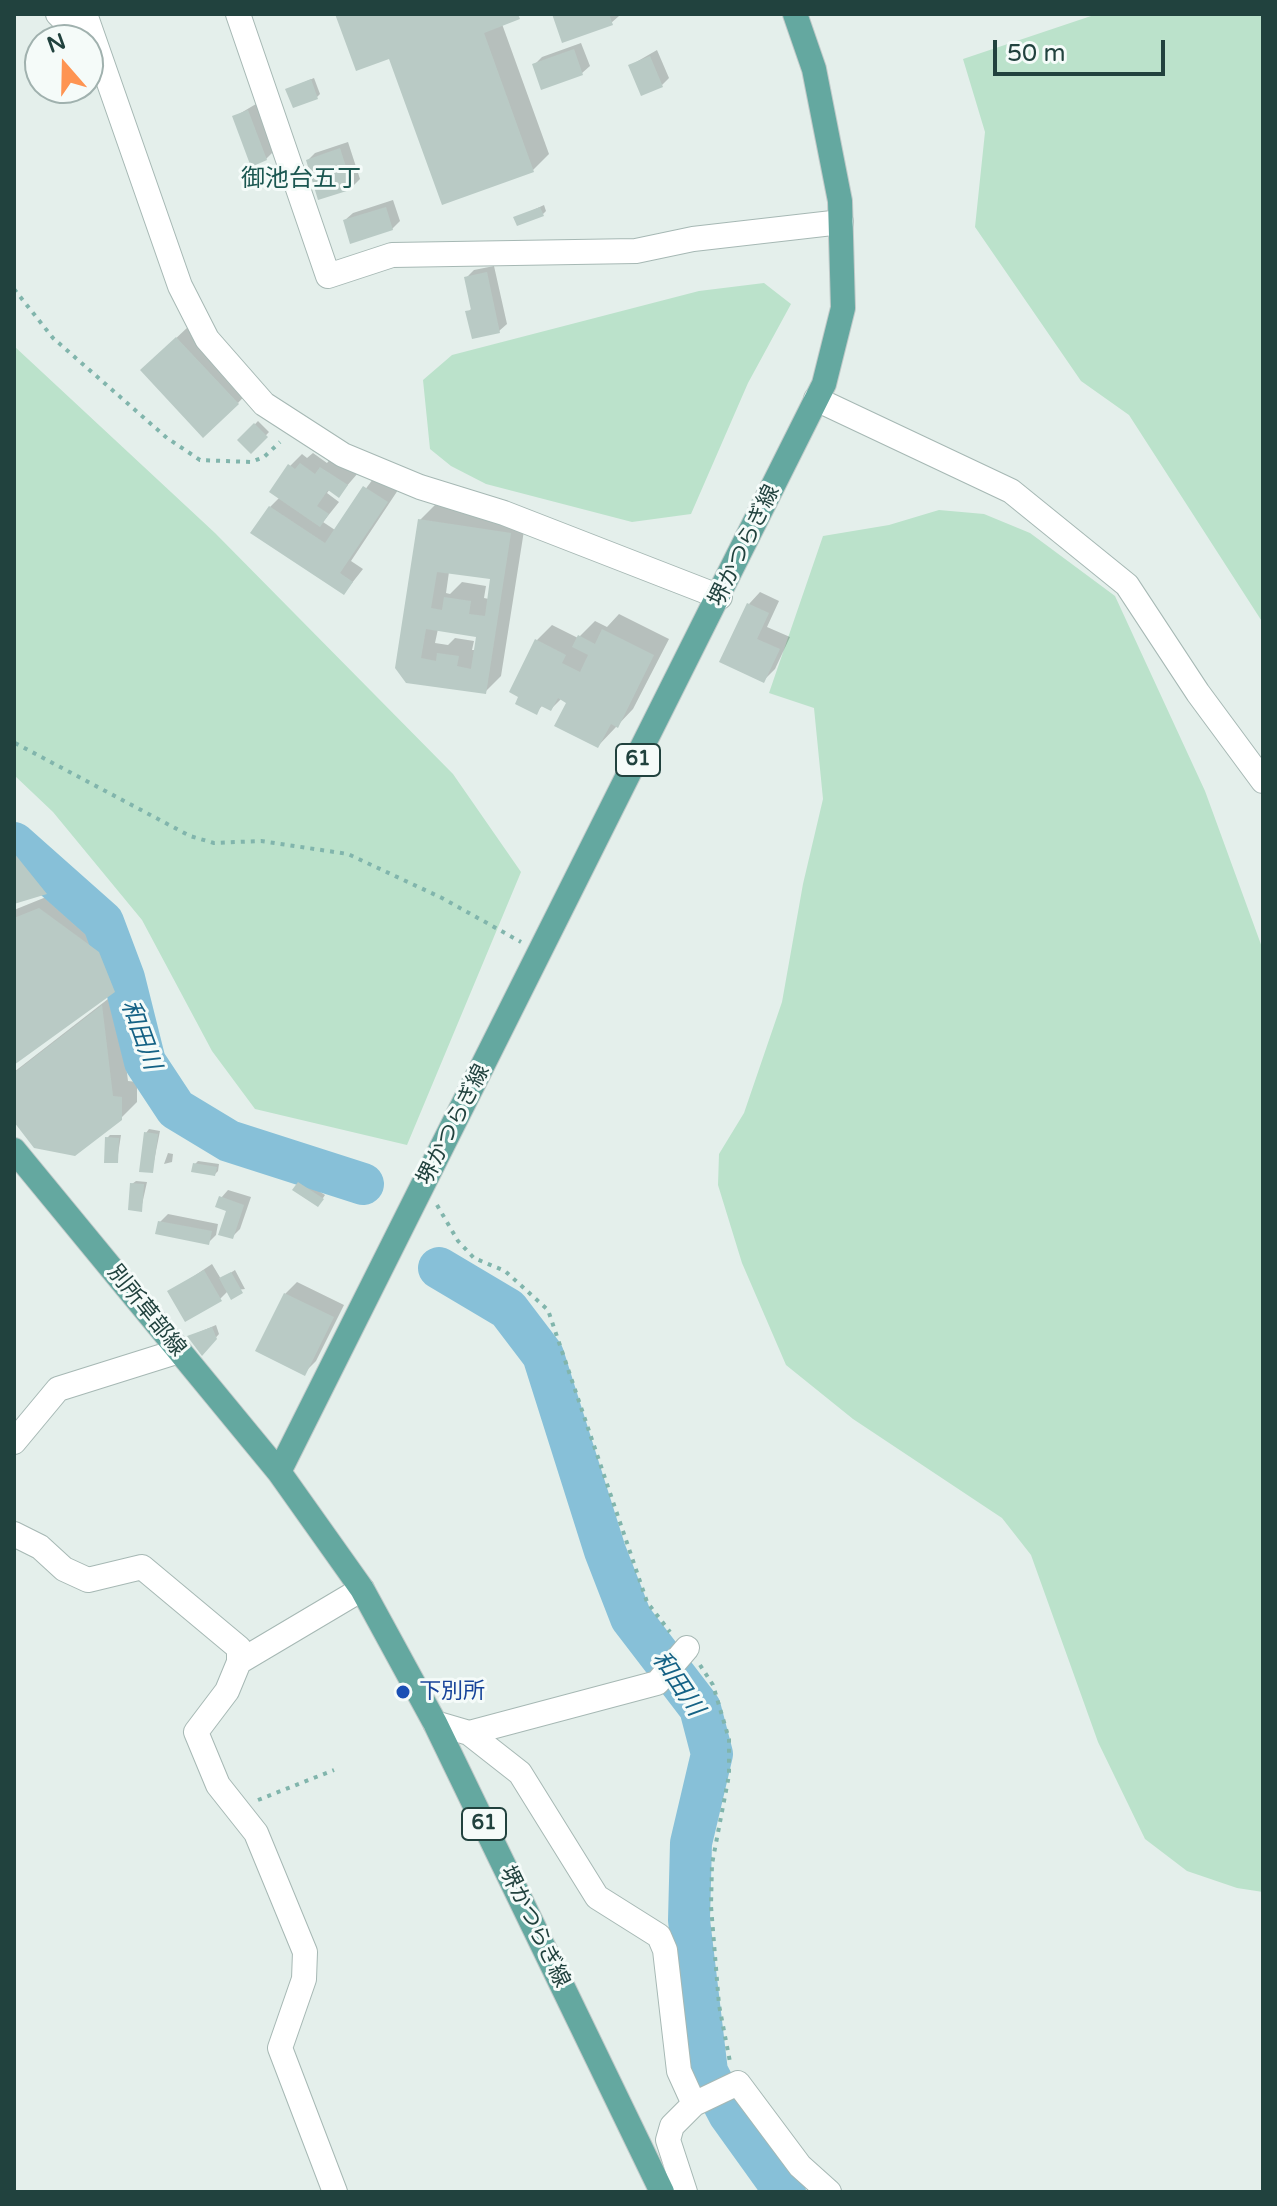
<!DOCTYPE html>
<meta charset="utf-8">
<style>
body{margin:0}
#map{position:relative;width:1277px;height:2206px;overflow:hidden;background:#e4efeb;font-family:"Varela Round",sans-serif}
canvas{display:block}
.frame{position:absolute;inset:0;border:16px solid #21423e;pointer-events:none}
.north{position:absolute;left:24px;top:24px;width:80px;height:80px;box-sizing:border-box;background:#f5fbf9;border:2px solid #a0b1ae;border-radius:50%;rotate:340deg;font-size:22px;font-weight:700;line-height:32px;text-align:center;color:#21423e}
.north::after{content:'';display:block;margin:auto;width:28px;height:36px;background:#fe9452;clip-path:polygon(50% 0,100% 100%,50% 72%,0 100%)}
.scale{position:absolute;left:993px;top:40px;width:172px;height:36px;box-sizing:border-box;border:4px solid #21423e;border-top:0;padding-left:10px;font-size:24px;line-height:28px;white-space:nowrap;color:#21423e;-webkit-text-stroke:6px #f5fbf9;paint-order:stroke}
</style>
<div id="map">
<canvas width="1277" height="2206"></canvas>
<div class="frame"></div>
<div class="north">N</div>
<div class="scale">50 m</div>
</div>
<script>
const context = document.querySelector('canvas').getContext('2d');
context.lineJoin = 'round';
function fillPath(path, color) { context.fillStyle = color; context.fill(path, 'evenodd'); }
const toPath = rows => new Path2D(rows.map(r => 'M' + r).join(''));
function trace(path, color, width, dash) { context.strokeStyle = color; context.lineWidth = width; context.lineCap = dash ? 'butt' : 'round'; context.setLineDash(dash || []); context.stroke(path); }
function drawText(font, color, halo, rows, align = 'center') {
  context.font = font + ' "Varela Round","Noto Sans JP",sans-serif'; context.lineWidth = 6; context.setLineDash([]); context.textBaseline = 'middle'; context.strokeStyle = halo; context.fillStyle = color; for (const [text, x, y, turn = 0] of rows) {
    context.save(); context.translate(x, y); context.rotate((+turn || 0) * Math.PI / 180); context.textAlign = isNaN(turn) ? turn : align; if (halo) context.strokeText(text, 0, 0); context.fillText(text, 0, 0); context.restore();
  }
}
fillPath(toPath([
 [1097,14,1263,14,1263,623,1129,415,1081,381,975,227,985,132,963,59],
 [764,283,791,304,748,383,691,514,632,522,486,484,451,466,430,449,423,380,452,355,699,291],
 [14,346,215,533,453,774,521,872,407,1145,255,1109,212,1051,142,920,53,812,14,775],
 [939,510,984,514,1030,533,1115,596,1205,791,1263,950,1263,1892,1237,1888,1187,1871,1145,1839,1098,1742,1031,1555,1002,1518,853,1419,786,1365,742,1263,718,1185,719,1154,744,1113,782,1002,803,884,823,799,814,708,769,693,823,536,889,525]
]), '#bbe2cb');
fillPath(toPath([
 [337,14,523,14,502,24,549,154,533,170],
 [554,14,618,14,619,16,611,23],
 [581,43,590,66,582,73,534,65,542,57],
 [657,50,669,78,662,85,631,65],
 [314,78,320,94,317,97,288,89],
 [256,104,274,151,266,159,234,117],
 [348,142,360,179,352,187,308,160,315,153],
 [393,200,400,221,392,229,345,220,353,213],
 [544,205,546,211,543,214,516,218],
 [494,266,507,324,499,331,468,312,473,307,466,278,474,270],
 [189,326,249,391,238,403,154,359],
 [258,421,269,432,251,451,240,440],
 [313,453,327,463,333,456,358,473,339,495,330,489,327,493,339,502,323,522,335,530,376,475,398,490,351,561,363,569,344,593,270,507,280,497,290,466,302,454,307,458],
 [436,504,526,518,501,676,485,692,397,668,420,520],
 [449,572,493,578,489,599,484,598,486,586,462,582,450,594,446,593],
 [438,629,479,635,476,650,472,650,474,641,455,638,448,645,435,643],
 [760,592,779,601,767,627,790,637,775,669,763,681,749,604],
 [619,614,669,639,633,709,598,746,569,702,562,698,551,709,543,705,536,712,537,640,552,625,578,638,595,621,607,627],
 [14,838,30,839,61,876,46,892,14,902],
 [56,893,114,936,129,974,110,994,14,1062,14,910],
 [117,992,128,1081,137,1082,137,1102,120,1119,14,1119,14,1072],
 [149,1129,160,1131,152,1171,146,1133],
 [110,1135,121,1135,117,1161,107,1138],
 [168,1153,173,1154,172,1162,164,1164],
 [198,1161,219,1164,218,1171,215,1174,195,1164],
 [302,1180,325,1195,321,1201,299,1183],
 [136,1181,147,1182,141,1209,132,1184],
 [228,1190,251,1197,240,1229,232,1237,229,1210,221,1198],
 [168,1214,218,1224,216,1235,208,1243,160,1222],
 [212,1264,221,1279,235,1270,245,1289,228,1291,220,1299,170,1292],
 [297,1282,344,1305,316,1361,304,1373,285,1294],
 [216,1325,219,1334,202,1353,190,1336]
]), '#0003');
trace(toPath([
 [14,843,103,922,124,978,145,1062,176,1109,229,1141,363,1184],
 [439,1268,508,1309,543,1355,605,1551,631,1618,700,1708,712,1754,691,1843,689,1920,707,2072,729,2114,785,2192]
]), '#87c0d8', 42);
fillPath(toPath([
 [335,14,518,14,520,19,484,33,534,172,442,205,389,59,356,71],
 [552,14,609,14,613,25,562,43],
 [574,49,583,75,541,90,532,64],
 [650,56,663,87,641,96,628,65],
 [311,79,318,99,293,108,285,89],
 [248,110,267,160,251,167,232,116],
 [340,148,353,189,318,200,306,160],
 [386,207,393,230,350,244,343,220],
 [540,207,544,216,517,226,513,217],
 [487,272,500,333,472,339,465,311,471,310,464,277],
 [176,337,239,404,203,438,140,370],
 [254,423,268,437,251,454,237,440],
 [300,463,315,474,320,467,348,485,339,498,328,490,317,506,329,514,320,527,269,492,288,464,295,469],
 [363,486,388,502,340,573,353,582,344,595,250,533,269,506,325,543],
 [418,519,511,533,486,694,406,683,395,668],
 [437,572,490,579,485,616,469,614,471,601,444,597,442,610,431,608],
 [426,629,476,637,471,669,457,666,459,656,437,653,436,661,421,658],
 [747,603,769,613,757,639,780,649,764,683,719,662],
 [602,629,654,655,618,728,611,724,598,748,554,726,566,703,558,698,551,711,541,706,537,715,515,704,518,697,509,692,535,639,566,655,562,663,580,672,588,655,572,647,578,635,595,644],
 [14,853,47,894,14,904],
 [39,908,99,952,115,992,14,1065,14,918],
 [102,1005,113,1096,122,1097,122,1120,75,1156,34,1148,14,1122,14,1073],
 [144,1132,158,1134,153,1173,139,1172],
 [105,1137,119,1138,118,1163,104,1163],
 [193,1163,217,1167,215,1176,191,1172],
 [298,1182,324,1199,318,1207,292,1190],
 [130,1183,144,1184,142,1212,128,1210],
 [219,1196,244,1205,233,1239,218,1235,226,1211,215,1207],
 [158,1221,212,1231,209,1245,155,1234],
 [204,1270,222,1301,185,1322,167,1291],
 [231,1272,243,1293,231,1300,219,1278],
 [284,1293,334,1317,305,1376,255,1351],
 [212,1327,217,1339,202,1356,187,1336]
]), '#b9cac5');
const minor = toPath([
 [58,14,84,40],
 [85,14,180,286,207,339,264,404,343,455,420,487,504,513,720,597],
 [238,14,328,276,392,255,636,251,693,239,841,222],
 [816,399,1011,491,1127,585,1198,693,1263,781],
 [14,1442,58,1389,179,1351],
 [14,1534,40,1547,64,1569,88,1580,142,1567,239,1648,239,1662,227,1691,196,1732,218,1785,256,1833,305,1952,304,1979,280,2048,335,2192],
 [239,1662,362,1589],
 [435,1723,469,1733,520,1773,597,1897,659,1936,665,1950,679,2071,694,2104],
 [469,1733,657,1683,687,1648],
 [685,2192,668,2140,672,2126,694,2104,738,2083,800,2166,829,2192]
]);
const major = toPath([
 [14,1150,279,1472,362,1589,435,1723,662,2192],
 [279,1472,824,384,843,308,840,201,814,69,795,14]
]);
trace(minor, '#a6b8b4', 26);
trace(major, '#c1cac9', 26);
trace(toPath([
 [14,289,53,338,167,438,200,460,251,462,264,457,280,442],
 [15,743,190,836,214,843,261,841,348,854,442,898,521,942],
 [437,1205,458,1241,474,1258,505,1271,548,1310,647,1602,670,1632],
 [700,1665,713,1685,729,1739,729,1775,712,1864,711,1906,719,2005,730,2062],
 [258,1800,334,1770]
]), '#81b5ac', 4, [4, 6]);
trace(minor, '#fff', 24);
trace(major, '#64a8a0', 24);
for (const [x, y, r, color] of [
 [403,1692,8,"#1a4fb4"]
]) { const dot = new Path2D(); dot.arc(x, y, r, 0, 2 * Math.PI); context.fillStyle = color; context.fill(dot); trace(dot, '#f5fbf9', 3); }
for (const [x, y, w] of [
 [638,760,44],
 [484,1824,44]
]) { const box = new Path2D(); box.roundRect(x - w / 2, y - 16, w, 32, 6); context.fillStyle = '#f5fbf9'; context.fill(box); trace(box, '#21423e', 2); }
drawText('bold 20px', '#21423e', null, [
 ["61",638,760],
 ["61",484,1824]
]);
drawText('22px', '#21423e', '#f5fbf9', [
 ["堺かつらぎ線",745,546,-64],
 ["堺かつらぎ線",454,1125,-63],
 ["別所草部線",146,1311,51],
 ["堺かつらぎ線",534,1927,64]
]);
drawText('22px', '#164399', '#f5fbf9', [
 ["下別所",419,1692]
], 'left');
drawText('24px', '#1b5751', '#f5fbf9', [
 ["御池台五丁",301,180]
]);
drawText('italic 24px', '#156285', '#f5fbf9', [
 ["和田川",140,1035,70],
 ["和田川",677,1684,56]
]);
</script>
